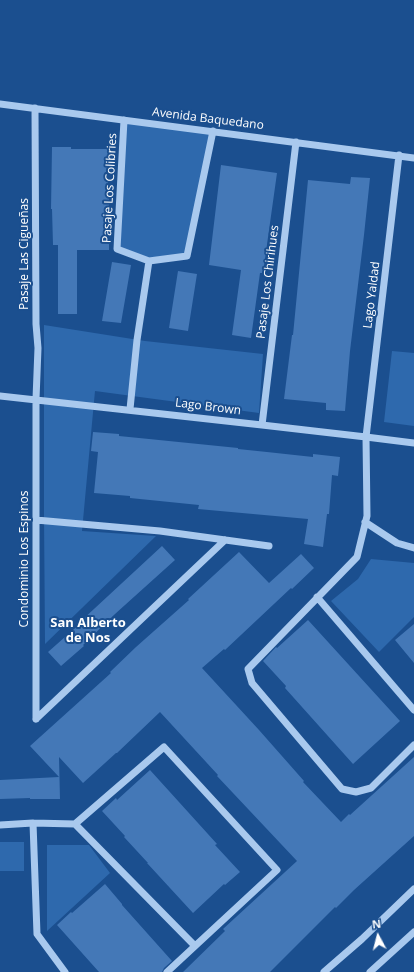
<!DOCTYPE html>
<meta charset="utf-8">
<style>
body{margin:0}
#map{position:relative;width:414px;height:972px;overflow:hidden;background:#1b4f8f;font-family:"Open Sans",sans-serif}
canvas{display:block}
.north{position:absolute;left:358px;top:916px;width:40px;height:40px;-webkit-text-stroke:3px #1b4f8f;paint-order:stroke;rotate:353deg;font-size:11px;font-weight:700;line-height:16px;text-align:center;color:#fff}
.north::after{content:'';display:block;margin:auto;width:14px;height:18px;background:#fff;clip-path:polygon(50% 0,100% 100%,50% 72%,0 100%)}
</style>
<div id="map">
<canvas width="414" height="972"></canvas>
<div class="north">N</div>
</div>
<script>
const context = document.querySelector('canvas').getContext('2d');
context.lineJoin = 'round';
function fillPath(path, color) { context.fillStyle = color; context.fill(path, 'evenodd'); }
const toPath = rows => new Path2D(rows.map(r => 'M' + r).join(''));
function trace(path, color, width, dash) { context.strokeStyle = color; context.lineWidth = width; context.lineCap = dash ? 'butt' : 'round'; context.setLineDash(dash || []); context.stroke(path); }
function drawText(font, color, halo, rows, align = 'center') {
  context.font = font + ' "Open Sans",sans-serif'; context.lineWidth = 4; context.setLineDash([]); context.textBaseline = 'middle'; context.strokeStyle = halo; context.fillStyle = color; for (const [text, x, y, turn = 0] of rows) {
    context.save(); context.translate(x, y); context.rotate((+turn || 0) * Math.PI / 180); context.textAlign = isNaN(turn) ? turn : align; if (halo) context.strokeText(text, 0, 0); context.fillText(text, 0, 0); context.restore();
  }
}
fillPath(toPath([
 [124,120,213,131,187,256,149,261,117,249],
 [44,325,145,341,263,354,259,413,95,391,82,531,156,536,45,644,44,515],
 [392,351,414,353,414,426,384,422],
 [371,559,414,563,414,617,379,652,331,601,358,579],
 [0,842,24,842,24,871,0,871],
 [47,845,89,845,110,873,47,931]
]), '#2e69ad');
fillPath(toPath([
 [52,147,71,147,71,149,108,149,108,186,109,186,109,250,77,250,77,314,58,314,58,245,53,245,52,209,51,209],
 [221,165,277,173,263,273,260,273,251,338,232,335,241,270,209,265],
 [351,177,370,178,364,235,350,351,345,411,326,410,326,403,284,399,292,335,293,335,308,180,350,184],
 [112,262,131,265,121,323,102,321],
 [178,271,197,274,188,331,169,328],
 [93,432,119,434,119,436,149,439,238,448,238,449,267,452,313,457,313,454,340,457,338,476,332,475,329,514,327,514,323,547,304,544,308,519,198,509,199,505,130,498,130,496,94,493,98,452,91,451],
 [162,546,175,560,115,614,83,645,84,646,61,666,48,652,82,622,81,621],
 [239,552,269,583,301,554,314,568,292,589,291,588,225,650,224,649,202,668,259,730,304,781,303,782,341,822,349,814,350,815,414,757,414,836,354,890,336,908,335,907,270,972,183,972,225,931,223,929,297,861,217,776,218,775,160,712,117,753,116,753,83,783,59,757,60,799,30,799,30,798,0,799,0,780,59,777,30,746,111,673,110,672,136,647,189,600,188,599],
 [308,620,400,721,353,764,285,688,286,686,263,661,276,647,277,648],
 [414,624,414,663,395,640],
 [150,770,217,844,215,845,240,872,225,885,224,884,193,913,147,863,148,863,124,837,125,836,102,811,116,798,117,800],
 [105,884,122,904,122,905,172,961,164,968,162,972,99,972,57,925,71,912,72,913]
]), '#4478b7');
trace(toPath([
 [0,104,414,158],
 [35,108,36,324,38,348,36,399,36,719],
 [124,120,117,249,149,261,187,256,213,131],
 [399,155,366,437,367,516,357,557,248,669,252,683,342,789,356,792,371,788,414,745],
 [0,396,262,425,366,437,414,443],
 [130,409,137,340,149,261],
 [262,425,296,142],
 [36,520,160,531,269,546],
 [365,522,397,543,414,548],
 [317,597,414,710],
 [36,719,225,540],
 [33,823,37,934,65,972],
 [75,824,164,747,277,870,167,972],
 [75,824,195,946],
 [0,825,33,823,75,824],
 [324,972,362,939,414,889],
 [370,972,414,932]
]), '#a9c9ee', 7);
drawText('12px', '#fff', '#1b4f8f', [
 ["Avenida Baquedano",208,119,7],
 ["Pasaje Los Colibries",110,188,-87],
 ["Pasaje Las Cigueñas",25,254,-90],
 ["Pasaje Los Chirihues",268,282,-83],
 ["Lago Yaldad",372,295,-83],
 ["Lago Brown",208,407,7],
 ["Condominio Los Espinos",25,559,-90]
]);
drawText('bold 13px', '#fff', '#1b4f8f', [
 ["San Alberto",88,623],
 ["de Nos",88,638]
]);
</script>
